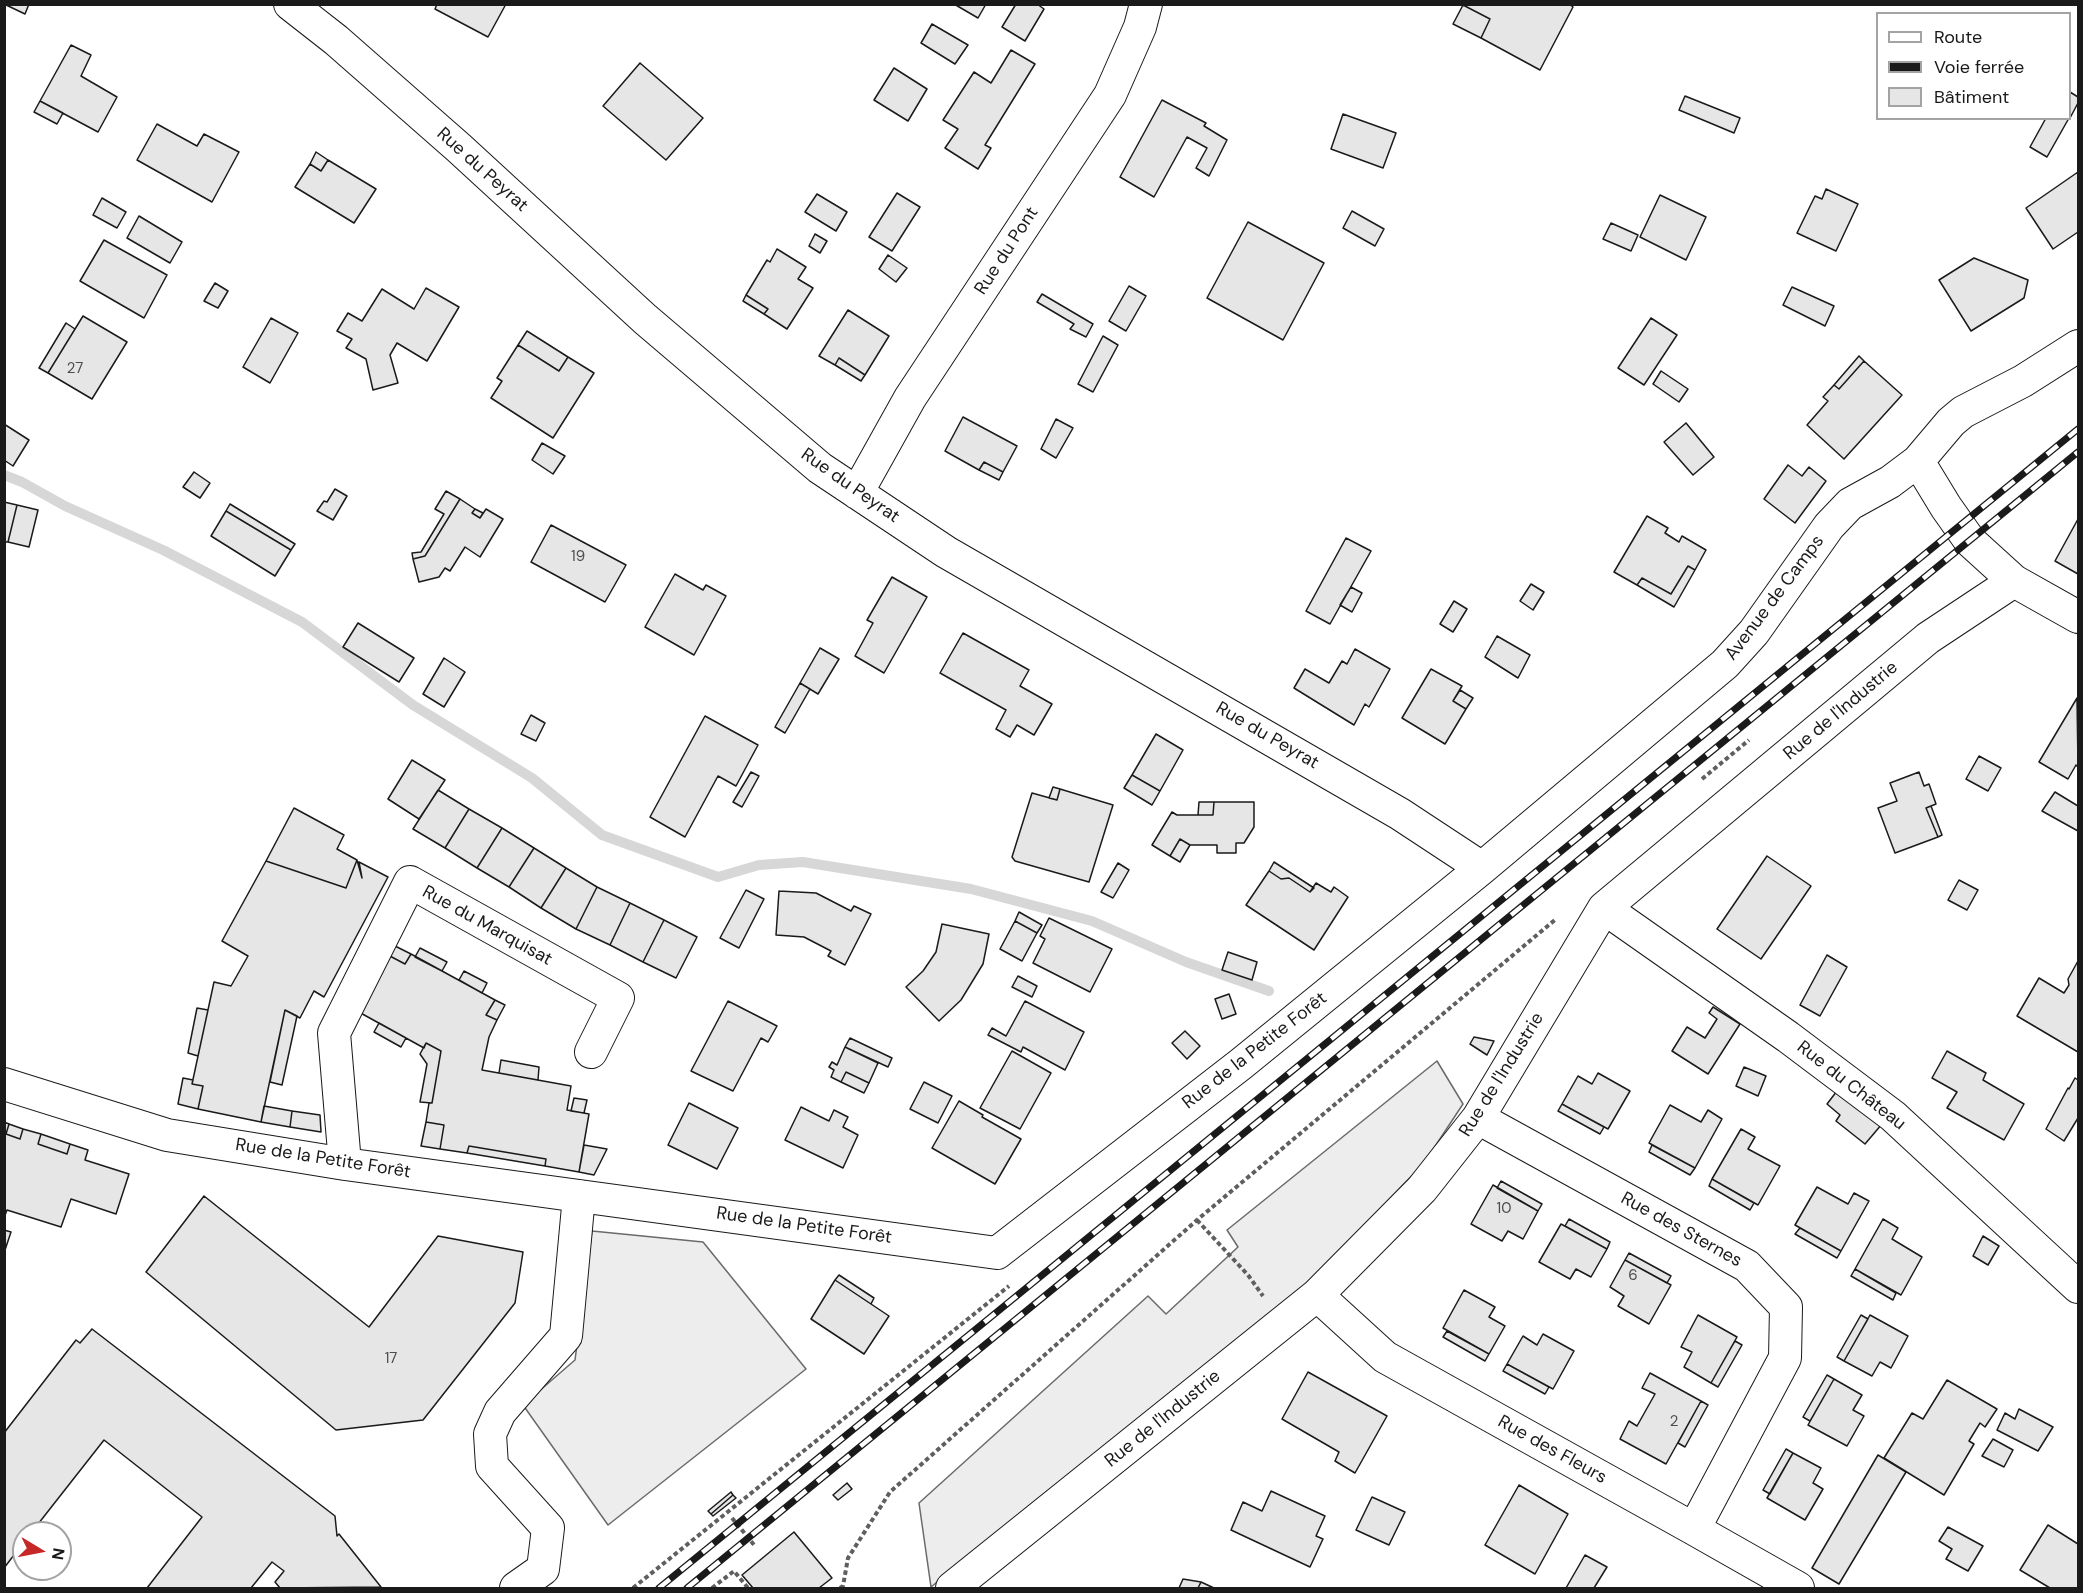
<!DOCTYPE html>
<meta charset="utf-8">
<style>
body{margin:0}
#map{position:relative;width:2083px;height:1593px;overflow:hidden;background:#fff;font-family:"DM Sans",sans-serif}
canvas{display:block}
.frame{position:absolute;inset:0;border:6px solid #1a1a1a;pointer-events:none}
.legend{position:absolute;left:1876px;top:12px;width:195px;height:108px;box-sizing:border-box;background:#fff;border:2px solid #a3a3a3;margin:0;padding:8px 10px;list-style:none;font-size:18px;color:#1a1a1a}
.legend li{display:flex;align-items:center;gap:12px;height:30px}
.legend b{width:30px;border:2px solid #a3a3a3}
.north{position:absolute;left:12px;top:1521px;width:60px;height:60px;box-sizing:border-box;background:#fff;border:2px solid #a3a3a3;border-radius:50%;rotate:100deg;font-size:16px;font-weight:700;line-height:24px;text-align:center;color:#1a1a1a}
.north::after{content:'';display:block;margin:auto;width:21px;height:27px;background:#c62828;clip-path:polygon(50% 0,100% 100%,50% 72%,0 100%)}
</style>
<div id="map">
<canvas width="2083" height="1593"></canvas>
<div class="frame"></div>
<ul class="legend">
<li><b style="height:8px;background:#fff"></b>Route</li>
<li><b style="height:8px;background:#1a1a1a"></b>Voie ferrée</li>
<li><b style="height:16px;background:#e6e6e6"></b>Bâtiment</li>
</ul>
<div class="north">N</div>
</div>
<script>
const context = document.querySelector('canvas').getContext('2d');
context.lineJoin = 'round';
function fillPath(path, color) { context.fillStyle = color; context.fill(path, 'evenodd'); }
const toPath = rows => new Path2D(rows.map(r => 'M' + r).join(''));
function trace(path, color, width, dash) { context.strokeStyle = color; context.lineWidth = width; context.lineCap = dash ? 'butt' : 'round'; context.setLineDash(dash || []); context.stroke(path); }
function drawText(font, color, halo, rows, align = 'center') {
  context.font = font + ' "DM Sans",sans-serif'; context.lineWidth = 4.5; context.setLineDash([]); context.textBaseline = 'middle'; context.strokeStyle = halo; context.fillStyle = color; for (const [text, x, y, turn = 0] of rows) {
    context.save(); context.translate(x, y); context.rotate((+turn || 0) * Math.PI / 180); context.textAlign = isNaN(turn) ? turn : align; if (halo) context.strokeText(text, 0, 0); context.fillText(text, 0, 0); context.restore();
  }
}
const built = toPath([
 [1437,1061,1463,1104,1424,1163,1301,1291,931,1587,919,1503,1148,1296,1166,1314,1238,1247,1227,1230,1437,1061],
 [592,1231,703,1242,806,1369,608,1525,523,1405,575,1360,592,1231]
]);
fillPath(built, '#ededed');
trace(built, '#6a6a6a', 1.5);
trace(toPath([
 [4,475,22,482,65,506,163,550,302,622,413,705,532,778,602,835,718,877,759,865,803,862,971,889,1092,921,1186,962,1269,991]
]), '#d7d7d7', 10);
const building = toPath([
 [4,4,29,4,25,14,4,4],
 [437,4,506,4,488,37,435,9,437,4],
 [954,4,986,4,978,18,954,4],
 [1016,4,1037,4,1044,9,1025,41,1002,27,1016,4],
 [1569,4,1573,7,1540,70,1481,38,1490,19,1463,5,1569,4],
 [1463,5,1490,19,1481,38,1453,24,1463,5],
 [932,24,968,45,955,64,921,43,932,24],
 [71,45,91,55,81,76,117,97,98,132,40,101,71,45],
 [1011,50,1035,64,985,145,991,148,978,169,945,148,958,129,943,120,974,72,991,83,1011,50],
 [640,63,703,118,666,160,603,106,640,63],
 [894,68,927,89,908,121,874,100,894,68],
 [2070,92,2078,97,2078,103,2070,118,2070,92],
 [1685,96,1740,118,1734,133,1679,110,1685,96],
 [1162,100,1206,123,1204,126,1227,140,1209,176,1196,168,1207,148,1187,137,1154,197,1120,177,1162,100],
 [40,101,63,113,57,124,34,112,40,101],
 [1343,114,1396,133,1383,168,1331,149,1343,114],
 [2069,118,2047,157,2030,147,2046,118,2069,118],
 [157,124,197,146,204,134,239,152,212,202,137,160,157,124],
 [316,152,328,160,321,171,310,164,316,152],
 [328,160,376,189,354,223,295,187,310,164,321,171,328,160],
 [2078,172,2078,232,2053,249,2026,208,2078,172],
 [1826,189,1858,204,1836,251,1797,233,1815,196,1822,199,1826,189],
 [897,193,920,207,892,251,869,237,897,193],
 [817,194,847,212,836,231,805,212,817,194],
 [1660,195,1706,217,1686,260,1640,237,1660,195],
 [102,198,126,212,117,228,93,215,102,198],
 [1352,211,1384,229,1375,246,1343,228,1352,211],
 [139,216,182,242,170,263,127,238,139,216],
 [1248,222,1324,263,1283,340,1207,298,1248,222],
 [1611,223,1638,235,1631,251,1603,239,1611,223],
 [815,234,827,241,820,253,809,246,815,234],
 [104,240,167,275,144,318,80,281,104,240],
 [777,249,806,267,798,279,813,288,787,329,764,314,768,309,746,295,767,260,770,262,777,249],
 [888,255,907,268,896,282,879,269,888,255],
 [1974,258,2028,280,2024,298,1971,331,1939,280,1974,258],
 [215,283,228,291,218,308,204,301,215,283],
 [1129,286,1146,296,1126,331,1109,321,1129,286],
 [1792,287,1834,306,1825,326,1783,305,1792,287],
 [426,288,459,307,427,361,397,343,390,355,398,383,373,390,366,359,346,348,352,339,337,331,348,313,362,321,382,289,414,309,426,288],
 [1042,294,1093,324,1086,337,1070,329,1074,324,1037,302,1042,294],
 [746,295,768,309,764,314,743,301,746,295],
 [848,310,889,336,865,375,839,358,835,365,819,356,848,310],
 [83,316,127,342,92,399,48,373,83,316],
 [271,318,298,333,270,383,243,367,271,318],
 [1651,318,1677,335,1644,385,1618,368,1651,318],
 [66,323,75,329,48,373,39,368,66,323],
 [527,331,568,357,559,371,518,345,527,331],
 [1103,336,1118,345,1093,392,1078,384,1103,336],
 [518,345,559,371,568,357,594,373,553,438,491,398,502,381,497,378,518,345],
 [1859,356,1864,361,1839,389,1834,385,1859,356],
 [839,358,865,375,861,381,835,365,839,358],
 [1864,361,1902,395,1844,459,1807,425,1828,401,1823,397,1834,385,1839,389,1864,361],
 [1661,371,1688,389,1679,402,1653,384,1661,371],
 [963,417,1017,446,1003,472,984,462,979,470,945,451,963,417],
 [1056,419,1073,428,1056,458,1041,449,1056,419],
 [1686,423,1714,457,1693,475,1664,442,1686,423],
 [4,424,29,440,13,466,4,460,4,424],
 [542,443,565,456,553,474,532,460,542,443],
 [984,462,1003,472,999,480,979,470,984,462],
 [1788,465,1802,476,1809,467,1826,481,1795,523,1764,499,1788,465],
 [194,472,210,483,200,498,183,487,194,472],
 [335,489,347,496,333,520,317,511,324,501,327,502,335,489],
 [446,491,460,499,425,556,413,559,412,553,421,552,444,514,435,509,446,491],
 [460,499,475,509,472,513,480,518,486,509,503,519,480,557,465,547,450,571,445,568,439,577,419,582,413,559,425,556,460,499],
 [4,502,17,505,8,542,4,542,4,502],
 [230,504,295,544,291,550,226,511,230,504],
 [17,505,38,510,29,547,8,542,17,505],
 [475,509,483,513,480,518,472,513,475,509],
 [226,511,291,550,275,576,211,536,226,511],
 [1647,516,1668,528,1665,533,1679,542,1682,536,1706,550,1695,570,1688,566,1671,594,1642,578,1637,585,1614,572,1647,516],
 [2078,519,2078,574,2055,561,2078,519],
 [551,525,626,565,605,602,531,562,551,525],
 [1346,538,1371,551,1330,624,1306,611,1346,538],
 [1688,566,1695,570,1674,607,1637,585,1642,578,1671,594,1688,566],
 [675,574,703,590,706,585,726,596,694,655,645,627,675,574],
 [892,577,927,597,884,673,855,656,873,623,867,620,892,577],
 [1531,584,1544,592,1533,610,1520,601,1531,584],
 [1351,587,1362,593,1352,612,1340,605,1351,587],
 [1454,601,1467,609,1453,632,1440,624,1454,601],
 [358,623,414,658,399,682,343,647,358,623],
 [963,633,1029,670,1020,686,1052,704,1034,735,1017,725,1010,737,996,729,1006,710,940,673,963,633],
 [1497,636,1530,655,1518,678,1485,657,1497,636],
 [820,648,839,659,818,694,800,683,820,648],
 [1355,649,1390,669,1369,707,1365,704,1354,725,1294,688,1305,669,1329,683,1342,661,1347,664,1355,649],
 [444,658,465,672,444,707,423,694,444,658],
 [1431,669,1462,686,1453,701,1466,709,1445,744,1402,718,1431,669],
 [800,683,810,689,785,733,775,727,800,683],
 [1460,690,1473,698,1466,709,1453,701,1460,690],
 [2077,698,2078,767,2076,765,2068,779,2039,762,2077,698],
 [531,715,545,723,536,741,521,734,531,715],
 [705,716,758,745,736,786,718,776,685,837,650,817,705,716],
 [1156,734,1183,750,1160,791,1132,775,1156,734],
 [1979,756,2001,768,1988,791,1966,779,1979,756],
 [412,760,445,780,419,819,388,799,412,760],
 [751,772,759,776,742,807,733,802,751,772],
 [1919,772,1924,786,1929,784,1936,804,1926,808,1938,837,1895,853,1878,808,1897,801,1890,783,1919,772],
 [1132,775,1160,791,1152,805,1124,788,1132,775],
 [1053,787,1060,789,1057,800,1049,798,1053,787],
 [1060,789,1113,805,1089,882,1015,861,1012,857,1032,793,1057,800,1060,789],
 [438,790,469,809,445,848,413,829,438,790],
 [2055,792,2078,806,2078,831,2042,811,2055,792],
 [1199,802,1214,802,1213,815,1198,815,1199,802],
 [1214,802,1254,802,1254,827,1244,843,1236,843,1236,853,1217,853,1217,845,1190,845,1180,839,1170,856,1152,845,1172,812,1177,815,1213,815,1214,802],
 [1931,806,1942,835,1938,837,1926,808,1931,806],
 [294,808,344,835,337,849,357,860,346,888,266,861,294,808],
 [469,809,502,828,477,868,445,848,469,809],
 [502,828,534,848,509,887,477,868,502,828],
 [1180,839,1190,845,1180,862,1170,856,1180,839],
 [534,848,566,868,541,908,509,887,534,848],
 [1767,856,1811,886,1761,959,1717,929,1767,856],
 [357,860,362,878,359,862,388,877,324,997,314,991,300,1018,285,1010,261,1122,198,1109,203,1086,192,1084,214,982,231,986,248,956,222,941,266,861,346,888,357,860],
 [1274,862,1314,888,1310,892,1289,878,1281,879,1269,871,1274,862],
 [1118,863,1129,870,1113,898,1101,892,1118,863],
 [566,868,597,887,576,929,541,908,566,868],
 [1269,871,1281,879,1289,878,1310,892,1316,883,1331,892,1334,887,1348,897,1314,950,1246,905,1269,871],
 [1959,880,1978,890,1967,910,1948,900,1959,880],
 [597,887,630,903,610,945,576,929,597,887],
 [746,890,764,899,739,948,720,938,746,890],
 [779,891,816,893,851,911,854,906,871,914,845,965,828,956,831,951,804,937,776,935,779,891],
 [630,903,664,920,643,962,610,945,630,903],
 [1019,912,1042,925,1037,933,1015,921,1019,912],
 [1049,918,1112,949,1090,992,1033,963,1045,939,1040,936,1049,918],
 [664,920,697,937,676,978,643,962,664,920],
 [1015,921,1037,933,1022,961,1000,949,1015,921],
 [942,924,989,934,983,964,961,1000,939,1021,906,987,923,971,936,952,942,924],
 [393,945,411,954,405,964,388,955,393,945],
 [420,948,447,962,442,971,415,957,420,948],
 [1228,952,1257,962,1252,980,1222,970,1228,952],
 [411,954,495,1000,486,1015,497,1020,489,1037,482,1070,571,1086,567,1110,589,1114,579,1172,545,1166,546,1159,469,1146,467,1153,440,1149,444,1125,426,1122,429,1103,432,1103,441,1051,426,1043,424,1048,357,1011,388,955,405,964,411,954],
 [1827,955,1847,967,1820,1016,1800,1005,1827,955],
 [2078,961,2078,1052,2017,1016,2039,978,2064,993,2069,985,2068,979,2078,961],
 [464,971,487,983,482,993,459,980,464,971],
 [1018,976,1037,986,1032,997,1012,987,1018,976],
 [1229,994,1236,1014,1222,1019,1215,999,1229,994],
 [495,1000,505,1005,497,1020,486,1015,495,1000],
 [728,1001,777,1026,768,1042,761,1038,733,1091,691,1071,728,1001],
 [1025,1001,1084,1032,1065,1070,1023,1047,1021,1052,988,1035,992,1028,1006,1036,1025,1001],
 [1713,1007,1740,1024,1708,1074,1672,1051,1687,1027,1705,1038,1717,1019,1709,1013,1713,1007],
 [197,1008,208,1010,198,1056,188,1053,197,1008],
 [285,1010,297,1016,282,1085,270,1082,285,1010],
 [379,1023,406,1038,401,1047,374,1032,379,1023],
 [1185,1031,1200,1046,1187,1059,1172,1043,1185,1031],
 [1474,1037,1494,1041,1487,1055,1470,1044,1474,1037],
 [850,1038,892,1058,888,1067,845,1047,850,1038],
 [426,1043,441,1051,432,1103,420,1102,427,1064,420,1054,426,1043],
 [845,1047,878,1063,869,1083,846,1072,841,1082,831,1077,834,1070,829,1067,832,1062,837,1065,845,1047],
 [1012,1051,1051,1073,1020,1129,980,1108,1012,1051],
 [1947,1051,1986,1073,1983,1080,2024,1104,2004,1140,1947,1108,1957,1092,1932,1078,1947,1051],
 [501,1060,539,1067,538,1080,499,1073,501,1060],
 [1744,1067,1766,1076,1758,1096,1736,1086,1744,1067],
 [846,1072,869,1083,864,1093,841,1082,846,1072],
 [1598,1073,1630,1091,1608,1129,1562,1104,1578,1076,1592,1084,1598,1073],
 [183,1078,193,1080,192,1084,203,1086,198,1109,178,1104,183,1078],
 [2075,1078,2078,1080,2078,1118,2064,1141,2046,1129,2068,1088,2069,1089,2075,1078],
 [924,1082,952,1096,938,1123,910,1109,924,1082],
 [1837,1091,1882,1124,1865,1144,1836,1121,1840,1115,1827,1104,1837,1091],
 [574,1098,587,1100,584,1113,571,1111,574,1098],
 [959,1101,983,1115,982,1117,1021,1139,995,1184,932,1148,959,1101],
 [689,1103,738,1128,717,1169,668,1145,689,1103],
 [1562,1104,1604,1127,1600,1134,1558,1111,1562,1104],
 [1670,1105,1701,1122,1708,1110,1722,1119,1695,1168,1649,1143,1670,1105],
 [264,1106,292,1111,290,1127,261,1122,264,1106],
 [801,1107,829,1121,834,1110,848,1117,843,1127,858,1135,843,1168,785,1140,801,1107],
 [292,1111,320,1115,321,1132,290,1127,292,1111],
 [4,1122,9,1124,6,1134,20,1139,23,1129,41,1134,38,1144,67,1154,70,1144,88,1150,85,1160,129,1174,116,1214,71,1199,61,1227,7,1210,4,1218,4,1122],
 [426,1122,444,1125,440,1149,421,1146,426,1122],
 [9,1124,23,1129,20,1139,6,1134,9,1124],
 [1741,1129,1755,1137,1748,1149,1780,1166,1758,1205,1712,1179,1741,1129],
 [41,1134,70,1144,67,1154,38,1144,41,1134],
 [584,1145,607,1149,594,1175,579,1172,584,1145],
 [1652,1145,1695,1168,1690,1175,1649,1152,1652,1145],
 [469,1146,546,1159,545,1166,467,1153,469,1146],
 [1712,1179,1754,1203,1750,1210,1709,1186,1712,1179],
 [1501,1181,1542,1204,1538,1211,1497,1188,1501,1181],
 [1493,1185,1538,1211,1523,1239,1508,1231,1502,1241,1471,1224,1493,1185],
 [1817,1187,1848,1204,1854,1193,1869,1201,1841,1251,1795,1225,1817,1187],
 [204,1196,369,1327,438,1236,523,1252,515,1303,423,1420,336,1430,146,1272,204,1196],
 [1569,1219,1610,1242,1607,1249,1565,1226,1569,1219],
 [1883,1219,1898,1228,1892,1239,1922,1257,1901,1295,1855,1269,1883,1219],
 [1561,1224,1607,1249,1591,1277,1576,1269,1570,1279,1539,1262,1561,1224],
 [1800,1228,1841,1251,1837,1258,1795,1234,1800,1228],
 [4,1230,11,1232,4,1253,4,1230],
 [1983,1236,1999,1246,1988,1265,1973,1256,1983,1236],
 [1629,1253,1671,1276,1667,1283,1625,1260,1629,1253],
 [1625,1260,1671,1285,1649,1324,1618,1306,1624,1296,1610,1287,1625,1260],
 [1855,1269,1896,1293,1893,1300,1851,1276,1855,1269],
 [839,1275,874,1298,871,1304,835,1280,839,1275],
 [835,1280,889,1316,864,1354,811,1319,835,1280],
 [1464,1290,1495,1307,1489,1317,1505,1326,1489,1354,1443,1328,1464,1290],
 [1698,1315,1737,1337,1711,1383,1684,1367,1692,1352,1681,1347,1698,1315],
 [1861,1315,1868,1319,1844,1361,1837,1357,1861,1315],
 [1870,1315,1908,1336,1891,1368,1880,1362,1872,1376,1844,1361,1870,1315],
 [92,1329,335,1516,337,1536,339,1534,381,1587,280,1588,275,1582,284,1571,272,1562,251,1588,147,1588,202,1517,104,1440,31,1533,24,1533,24,1542,4,1568,4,1433,76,1340,80,1343,92,1329],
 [1447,1331,1489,1354,1485,1361,1443,1337,1447,1331],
 [1543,1334,1574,1351,1553,1389,1507,1364,1523,1336,1537,1345,1543,1334],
 [1735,1341,1742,1345,1718,1387,1711,1383,1735,1341],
 [1507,1364,1549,1387,1545,1394,1503,1371,1507,1364],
 [1308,1372,1387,1416,1355,1473,1335,1461,1339,1452,1282,1419,1308,1372],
 [1650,1373,1701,1401,1666,1464,1620,1439,1629,1421,1637,1426,1655,1394,1642,1388,1650,1373],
 [1827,1375,1834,1379,1810,1421,1803,1417,1827,1375],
 [1834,1379,1862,1395,1853,1410,1864,1416,1847,1446,1808,1425,1834,1379],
 [1947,1380,1997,1409,1985,1427,1980,1423,1969,1441,1974,1444,1944,1495,1884,1458,1912,1413,1923,1419,1947,1380],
 [1701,1401,1708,1405,1685,1447,1678,1443,1701,1401],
 [2019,1409,2053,1427,2038,1451,1997,1430,2005,1413,2015,1419,2019,1409],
 [1993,1439,2013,1450,2004,1467,1982,1456,1993,1439],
 [1786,1449,1793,1453,1770,1494,1763,1490,1786,1449],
 [1793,1453,1821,1468,1813,1483,1823,1489,1805,1520,1767,1498,1793,1453],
 [1878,1455,1906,1472,1839,1584,1812,1568,1878,1455],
 [847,1483,852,1489,838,1500,833,1495,847,1483],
 [1519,1485,1568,1514,1535,1574,1485,1545,1519,1485],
 [1271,1491,1325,1516,1316,1536,1323,1539,1310,1567,1231,1530,1243,1502,1262,1511,1271,1491],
 [731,1492,733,1495,711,1514,708,1511,731,1492],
 [733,1495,736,1498,713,1516,711,1514,733,1495],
 [1372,1497,1405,1512,1389,1545,1356,1530,1372,1497],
 [2048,1525,2078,1544,2078,1588,2050,1588,2020,1570,2048,1525],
 [1948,1527,1983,1546,1968,1571,1946,1559,1952,1549,1939,1541,1948,1527],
 [794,1532,832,1578,819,1588,753,1588,742,1575,794,1532],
 [1585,1555,1607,1567,1594,1588,1566,1588,1585,1555],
 [1183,1579,1201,1582,1198,1588,1179,1588,1183,1579],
 [1201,1582,1214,1588,1198,1588,1201,1582]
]);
fillPath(building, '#e6e6e6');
trace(building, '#1a1a1a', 1.5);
const street = toPath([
 [290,4,336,40,459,148,645,319,820,468,946,552,1400,814,1482,868],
 [1918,461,1946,507,1970,541,2014,581,2078,617],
 [857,493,910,398,1110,95,1140,27,1146,4],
 [1604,908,1788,1037,1893,1116,2078,1287],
 [4,1084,167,1135,345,1164,997,1253,1241,1064,1482,868,1725,664,1754,632,1829,526,1850,504,1890,482,1918,461,1951,422,1963,412,2023,381,2078,346],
 [1478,1118,1747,1266,1786,1307,1785,1358,1694,1529],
 [345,1164,334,1033,410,882,618,998,591,1052],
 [1317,1295,1385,1357,1694,1529,1798,1588],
 [516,1588,543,1569,548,1528,492,1466,490,1434,500,1412,566,1336,579,1196],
 [952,1588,1317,1295,1422,1189,1478,1118,1604,908,1928,638,2014,581]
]);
trace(street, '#1a1a1a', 34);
trace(toPath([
 [1702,779,1749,740],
 [1197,1220,1248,1275,1263,1296],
 [732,1518,755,1546],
 [633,1588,1009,1286],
 [712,1588,734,1571,748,1588],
 [840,1588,843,1586,848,1558,890,1492,1197,1220,1556,919]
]), '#5f5f5f', 4, [4.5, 3]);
trace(street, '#fff', 32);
const rail = toPath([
 [659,1588,2078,429],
 [687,1588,2078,452]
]);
trace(rail, '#1a1a1a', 7);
trace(rail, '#fff', 4.5, [14]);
drawText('15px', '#4d4d4d', null, [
 ["27",75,369],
 ["19",578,557],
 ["10",1504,1209],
 ["6",1633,1276],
 ["17",391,1359],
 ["2",1674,1422]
]);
drawText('18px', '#1a1a1a', '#fff', [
 ["Rue du Peyrat",482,170,42],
 ["Rue du Pont",1007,251,-57],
 ["Rue du Peyrat",850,486,35],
 ["Avenue de Camps",1775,598,-53],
 ["Rue de l'Industrie",1841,711,-40],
 ["Rue du Peyrat",1267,736,30],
 ["Rue du Marquisat",487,926,29],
 ["Rue de la Petite Forêt",1255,1051,-38],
 ["Rue de l'Industrie",1502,1075,-58],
 ["Rue du Château",1851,1086,38],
 ["Rue de la Petite Forêt",323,1159,9],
 ["Rue de la Petite Forêt",804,1226,8],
 ["Rue des Sternes",1681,1230,29],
 ["Rue de l'Industrie",1163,1419,-39],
 ["Rue des Fleurs",1552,1450,29]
]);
</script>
